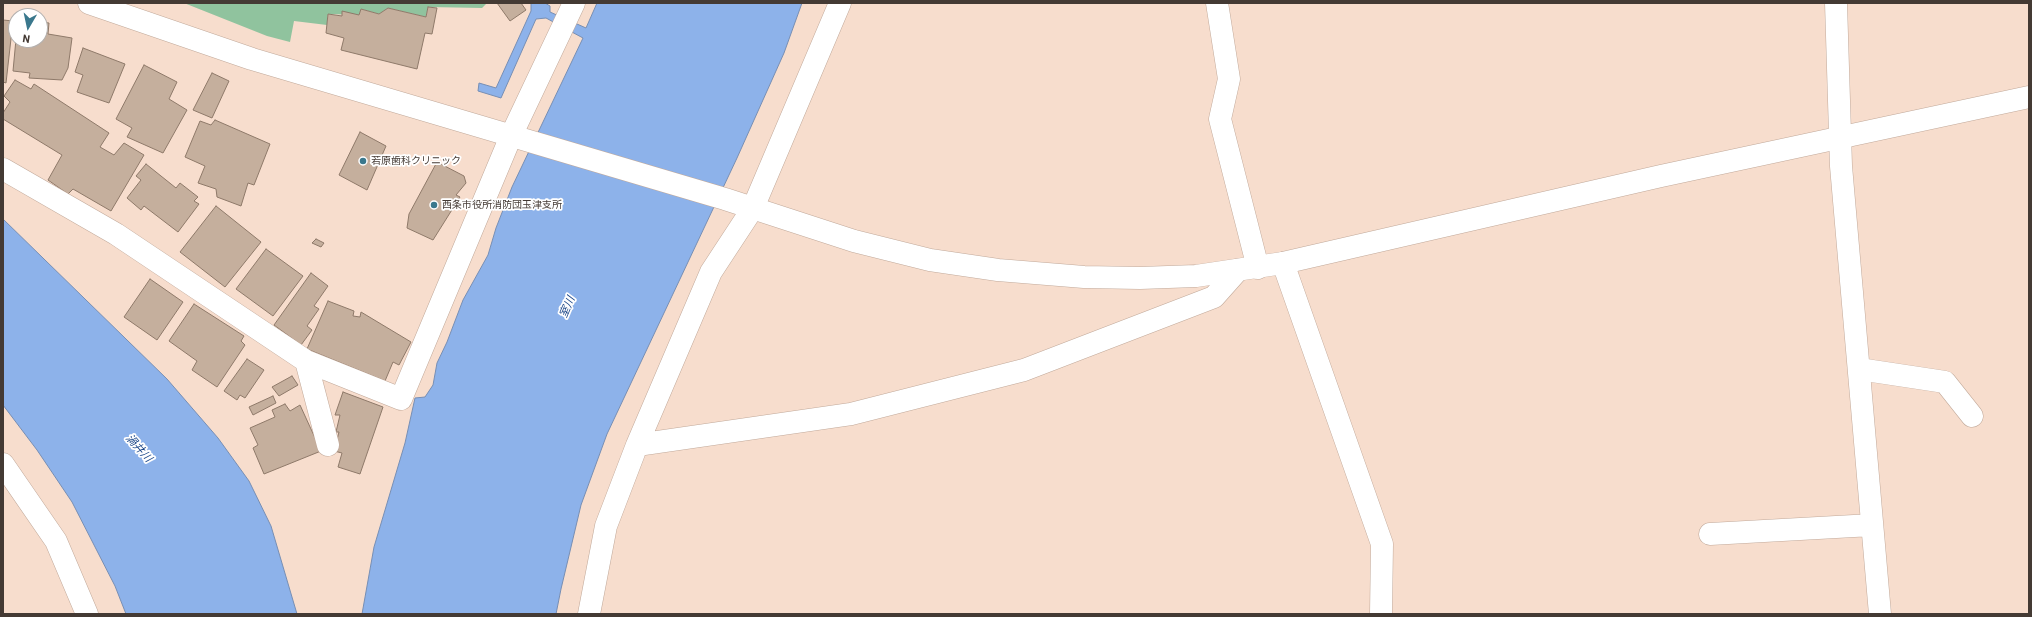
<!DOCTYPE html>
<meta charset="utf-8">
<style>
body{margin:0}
#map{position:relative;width:2032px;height:617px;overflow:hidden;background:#f7ddcd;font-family:Barlow,sans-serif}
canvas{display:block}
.frame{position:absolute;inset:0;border:4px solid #443a34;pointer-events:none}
.north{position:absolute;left:8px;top:8px;width:40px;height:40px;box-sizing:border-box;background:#fff;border:1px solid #b4b0ae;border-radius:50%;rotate:189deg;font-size:11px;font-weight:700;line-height:16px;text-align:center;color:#443a34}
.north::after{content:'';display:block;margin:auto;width:14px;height:18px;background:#3a788d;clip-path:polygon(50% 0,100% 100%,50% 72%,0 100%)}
</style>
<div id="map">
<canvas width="2032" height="617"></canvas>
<div class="frame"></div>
<div class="north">N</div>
</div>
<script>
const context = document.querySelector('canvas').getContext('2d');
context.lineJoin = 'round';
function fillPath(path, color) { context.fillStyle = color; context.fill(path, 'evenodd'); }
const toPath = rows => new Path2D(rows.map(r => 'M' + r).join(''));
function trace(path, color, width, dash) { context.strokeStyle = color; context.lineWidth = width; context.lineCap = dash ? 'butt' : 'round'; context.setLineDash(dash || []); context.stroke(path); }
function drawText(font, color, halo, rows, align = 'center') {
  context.font = font + ' Barlow,"Noto Sans JP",sans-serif'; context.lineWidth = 3.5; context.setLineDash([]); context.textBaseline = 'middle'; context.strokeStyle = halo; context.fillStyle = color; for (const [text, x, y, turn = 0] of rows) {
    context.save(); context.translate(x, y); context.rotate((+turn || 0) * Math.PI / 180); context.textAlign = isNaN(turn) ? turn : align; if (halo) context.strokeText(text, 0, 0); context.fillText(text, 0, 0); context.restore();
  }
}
fillPath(toPath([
 [184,3,487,3,482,8,428,7,426,17,388,8,379,14,361,9,359,15,328,14,327,25,294,21,290,42,267,36]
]), '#90c39e');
const water = toPath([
 [531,3,545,3,550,6,550,12,586,28,597,3,802,3,784,53,737,158,607,434,581,505,561,589,556,614,362,614,374,547,405,443,415,398,425,397,433,385,437,363,447,342,463,300,488,255,496,228,512,187,583,38,546,18,536,19,501,98,478,91,479,83,496,88,531,11,531,3],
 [3,219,167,379,218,438,249,481,271,526,297,614,126,614,115,586,72,502,37,450,3,405,3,219]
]);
fillPath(water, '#8db2ea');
trace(water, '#778eb3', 1);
const building = toPath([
 [497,3,521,3,526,10,510,21,497,3],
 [428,7,437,8,432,34,425,33,417,69,341,50,344,38,326,33,328,14,342,16,342,11,359,15,361,9,379,14,388,8,426,17,428,7],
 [3,20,13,21,6,83,3,82,3,20],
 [40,22,49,23,48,34,72,38,68,68,62,80,29,78,30,73,13,71,16,39,40,40,40,22],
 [83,48,125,64,109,103,77,92,83,75,75,72,83,48],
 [144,65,177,82,169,99,187,110,163,153,127,137,132,128,116,119,144,65],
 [212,73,229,81,212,118,193,110,212,73],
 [15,80,31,89,34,84,109,133,100,147,114,155,124,143,144,155,111,211,73,189,68,194,48,180,62,155,3,119,3,113,10,102,4,96,15,80],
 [215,120,270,144,254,185,248,183,241,206,217,197,216,189,198,183,205,166,185,157,200,121,211,125,215,120],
 [360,132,386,146,367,190,339,175,360,132],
 [437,162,464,176,466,183,456,195,460,197,433,240,407,228,409,214,437,162],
 [146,164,176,188,180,183,198,197,194,201,199,204,178,232,144,206,141,210,127,198,141,180,136,176,146,164],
 [216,206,261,242,225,287,180,252,216,206],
 [316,239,324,243,321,247,312,243,316,239],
 [266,249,303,276,273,316,236,289,266,249],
 [311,273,328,286,314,306,319,309,307,326,312,330,301,345,274,325,311,273],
 [150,279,183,302,157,340,124,317,150,279],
 [328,301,354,311,353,316,360,317,361,312,411,342,399,365,393,362,385,381,307,349,328,301],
 [194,304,244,336,241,341,245,345,217,387,192,370,197,361,169,341,194,304],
 [247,359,264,370,245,398,240,395,237,400,224,391,247,359],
 [292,376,298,385,279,396,272,387,292,376],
 [343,392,383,407,360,474,338,467,342,453,334,451,339,432,336,432,340,415,335,415,343,392],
 [273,396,276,403,253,415,249,407,273,396],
 [285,404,290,411,300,405,321,451,264,474,253,448,258,445,250,428,275,417,272,410,285,404]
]);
fillPath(building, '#c5af9d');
trace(building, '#8e7969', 1);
const minor = toPath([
 [1217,3,1229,79,1220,119,1258,268],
 [1836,3,1841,166,1880,614],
 [3,169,116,234,306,361,401,399,511,136,574,3],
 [1283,263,1382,544,1381,614],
 [306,361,328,445],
 [1859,369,1945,382,1972,416],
 [637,445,851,414,1024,370,1214,297,1238,270],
 [3,464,56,541,87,614],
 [1710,534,1872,525],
 [589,614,606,526,637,445,711,272,753,208,840,3]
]);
const tertiary = toPath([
 [89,3,252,59,725,199,854,241,930,260,998,270,1084,277,1140,278,1196,276,1283,263,1661,176,2029,97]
]);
trace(minor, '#c1a99a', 23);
trace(tertiary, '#c1a99a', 23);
trace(minor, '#fff', 22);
trace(tertiary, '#fff', 22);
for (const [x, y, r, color] of [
 [363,161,4,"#3a788d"],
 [434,205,4,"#3a788d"]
]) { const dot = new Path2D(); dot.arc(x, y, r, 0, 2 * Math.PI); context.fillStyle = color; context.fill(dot); trace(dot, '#fff', 1.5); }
drawText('10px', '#443a34', '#fff', [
 ["若原歯科クリニック",371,161],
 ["西条市役所消防団玉津支所",442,205]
], 'left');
drawText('italic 11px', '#1c4789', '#fff', [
 ["室川",567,307,-67],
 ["渦井川",139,448,48]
]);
</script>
